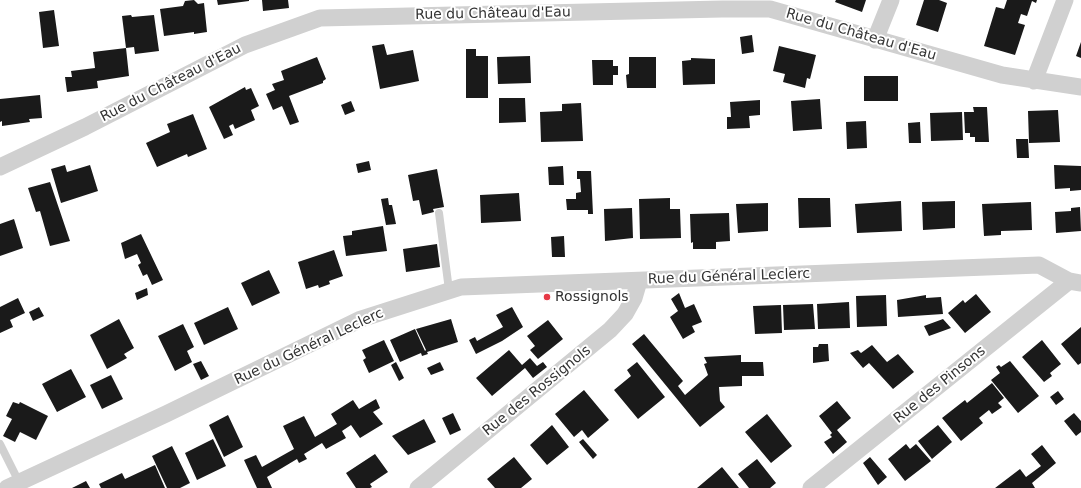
<!DOCTYPE html>
<meta charset="utf-8">
<style>
body{margin:0}
canvas{display:block;background:#fff}
</style>
<canvas width="1081" height="488"></canvas>
<script>
const context = document.querySelector('canvas').getContext('2d');
context.lineJoin = 'round';
function fillPath(path, color) { context.fillStyle = color; context.fill(path, 'evenodd'); }
const toPath = rows => new Path2D(rows.map(r => 'M' + r).join(''));
function trace(path, color, width, dash) { context.strokeStyle = color; context.lineWidth = width; context.lineCap = dash ? 'butt' : 'round'; context.setLineDash(dash || []); context.stroke(path); }
function drawText(font, color, halo, rows, align = 'center') {
  context.font = font + ' "DejaVu Sans",sans-serif'; context.lineWidth = 4; context.setLineDash([]); context.textBaseline = 'middle'; context.strokeStyle = halo; context.fillStyle = color; for (const [text, x, y, turn = 0] of rows) {
    context.save(); context.translate(x, y); context.rotate((+turn || 0) * Math.PI / 180); context.textAlign = isNaN(turn) ? turn : align; if (halo) context.strokeText(text, 0, 0); context.fillText(text, 0, 0); context.restore();
  }
}
fillPath(toPath([
 [194,0,198,4,204,3,207,32,194,34,194,32,164,36,160,9,183,6,185,1],
 [217,0,249,0,249,1,218,5],
 [262,0,288,0,289,8,263,11],
 [836,0,866,0,862,12,835,2],
 [924,0,939,0,947,3,938,32,916,25],
 [1007,0,1037,0,1036,3,1032,1,1027,16,1021,14,1018,23,1025,25,1015,55,984,46,996,7,1004,9],
 [54,10,59,46,43,48,39,12],
 [131,15,132,17,154,15,159,51,135,54,134,47,126,48,122,16],
 [752,35,754,52,742,54,740,37],
 [1081,42,1081,58,1076,56],
 [384,44,387,55,413,50,419,81,380,89,372,46],
 [779,46,816,55,810,79,807,78,805,88,783,82,785,74,773,71],
 [126,48,129,76,97,81,98,88,67,92,65,77,72,77,71,71,95,68,93,52],
 [466,49,476,49,476,56,488,56,488,98,466,98],
 [530,56,531,83,498,84,497,57],
 [317,57,326,79,323,81,323,83,289,96,299,122,290,125,282,106,273,110,266,94,275,90,272,84,284,80,281,71],
 [629,57,656,57,656,88,627,88,626,75,629,74],
 [691,58,715,59,715,84,683,85,682,61,691,60],
 [592,60,613,60,613,66,618,66,618,75,613,75,613,85,593,85],
 [864,76,898,76,898,101,864,101],
 [245,87,246,90,251,88,259,106,251,110,255,120,235,129,233,124,229,126,233,135,224,139,209,107],
 [40,95,42,118,29,119,30,122,2,126,2,121,0,122,0,99],
 [499,98,525,98,526,122,499,123],
 [820,99,822,129,793,131,791,101],
 [760,100,760,115,749,116,750,128,727,129,727,117,731,117,730,102],
 [351,101,355,111,345,115,341,105],
 [581,103,583,141,541,142,540,112,562,111,562,104],
 [973,107,987,107,989,142,975,142,975,137,970,137,970,133,965,133,964,112,974,112],
 [1058,110,1060,142,1029,143,1028,111],
 [962,112,963,140,931,141,930,113],
 [193,114,207,149,188,157,187,154,157,167,146,143,170,132,167,124],
 [866,121,867,148,847,149,846,122],
 [920,122,921,143,909,143,908,123],
 [1016,139,1028,139,1029,158,1017,158],
 [369,161,371,170,358,173,356,164],
 [65,165,67,172,90,165,98,191,61,203,51,169],
 [1054,165,1081,166,1081,190,1070,191,1070,188,1055,189],
 [563,166,564,185,549,185,548,167],
 [437,169,444,207,433,209,434,212,422,215,419,200,413,201,408,175],
 [577,171,591,171,593,214,588,214,588,210,567,210,566,199,576,199,576,193,581,192,580,179,577,179],
 [50,182,70,241,50,246,40,211,36,212,28,188],
 [519,193,521,221,481,223,480,195],
 [388,198,389,205,392,205,396,224,386,225,381,199],
 [670,198,670,209,680,209,681,238,640,239,639,199],
 [798,198,830,198,831,227,799,228],
 [901,201,902,231,857,233,855,204],
 [955,201,955,228,923,230,922,202],
 [1031,202,1032,230,1001,231,1001,235,984,236,982,204],
 [768,203,768,231,738,233,736,204],
 [1080,207,1081,231,1056,233,1055,212,1071,211,1071,208],
 [632,208,633,238,605,241,604,209],
 [729,213,730,241,716,242,716,249,693,249,693,242,691,243,690,214],
 [14,219,23,248,0,256,0,224],
 [383,226,387,251,346,256,343,236,352,235,352,231],
 [141,234,163,280,152,285,147,274,143,276,138,265,141,263,137,254,125,259,121,243],
 [564,236,565,257,552,257,551,237],
 [437,244,440,267,406,272,403,249],
 [334,250,343,276,329,281,330,284,319,288,318,285,306,289,298,262],
 [269,270,280,293,252,306,241,283],
 [147,288,148,295,137,300,135,293],
 [679,293,685,308,694,304,702,322,692,326,695,332,683,339,670,317,678,311,671,299],
 [976,294,991,312,965,333,948,313,963,300,965,303],
 [886,295,887,326,857,327,856,296],
 [926,295,926,298,941,297,943,314,898,317,897,300],
 [18,298,25,313,10,320,13,327,0,333,0,307],
 [849,302,850,328,818,329,817,304],
 [813,304,815,329,784,330,783,305],
 [781,305,782,333,755,334,753,306],
 [39,307,44,316,33,321,29,312],
 [228,307,238,329,204,345,194,323],
 [512,307,523,327,502,341,476,354,469,340,475,337,477,341,503,327,496,315],
 [119,319,134,348,124,354,127,358,107,369,90,335],
 [451,319,458,342,427,352,428,354,422,356,421,353,400,362,390,340,415,329,425,351,426,350,416,329],
 [943,319,951,328,929,336,924,326],
 [548,320,563,339,538,359,530,350,535,346,527,336],
 [183,324,194,347,187,351,192,362,175,371,158,336],
 [1081,327,1081,363,1078,365,1061,344],
 [644,334,683,381,678,386,685,395,708,375,704,364,707,363,704,357,741,355,741,362,763,362,764,376,742,376,742,386,719,387,720,401,725,407,700,427,632,344],
 [384,340,394,361,369,373,363,360,366,358,362,350],
 [1042,340,1061,364,1050,373,1052,376,1044,382,1022,357],
 [819,344,828,344,829,361,813,363,813,347,818,347],
 [872,345,887,362,898,354,914,372,893,389,869,363,863,368,850,353,858,350,861,353],
 [509,350,522,365,530,358,537,366,543,362,547,367,533,378,525,368,492,396,476,378],
 [201,361,209,376,201,380,193,364],
 [1010,361,1039,396,1018,413,991,380,1000,373,996,367,999,365,1001,367],
 [396,362,404,378,399,381,391,365],
 [440,362,444,370,431,375,427,368],
 [637,362,665,397,638,419,614,390,631,376,627,370],
 [71,369,86,397,57,412,42,384],
 [111,375,123,399,102,409,90,385],
 [992,383,1004,398,998,403,1002,407,992,414,989,410,979,418,983,423,961,441,942,418,965,400,967,403],
 [584,390,609,420,588,438,582,430,574,437,555,414],
 [1058,391,1064,399,1056,405,1050,397],
 [376,399,380,408,373,412,383,424,360,438,351,425,342,431,346,438,326,449,322,443,304,454,307,459,299,463,297,459,267,477,272,488,257,488,244,460,256,455,262,467,294,449,283,426,304,416,315,437,337,424,331,414,353,400,359,409],
 [837,401,851,418,837,430,847,442,833,454,824,442,832,437,830,435,832,433,819,416],
 [13,402,19,404,20,402,48,416,36,440,20,432,15,442,3,436,12,419,6,416],
 [453,413,461,430,450,435,442,418],
 [1074,413,1081,421,1081,432,1076,436,1064,421],
 [767,414,792,446,771,463,745,432],
 [228,415,243,447,224,457,209,425],
 [424,419,436,442,408,455,392,436],
 [552,425,569,447,547,465,530,445],
 [938,425,952,442,932,459,918,441],
 [213,439,226,466,197,480,185,453],
 [583,439,597,455,593,459,579,442],
 [906,444,910,449,916,444,931,461,905,481,888,459],
 [1042,445,1056,463,1032,483,1035,488,995,488,1020,469,1026,477,1041,466,1031,454],
 [172,446,190,483,180,488,167,488,152,456],
 [375,454,388,472,370,484,372,487,370,488,356,488,346,473],
 [514,457,532,479,521,488,495,488,487,479],
 [870,457,887,477,878,485,863,463],
 [757,459,776,483,770,488,749,488,738,474],
 [155,465,165,488,101,488,99,484,122,473,125,479],
 [722,467,739,488,697,488],
 [86,481,90,488,72,488]
]), '#1a1a1a');
trace(toPath([
 [439,213,449,290],
 [0,444,19,482]
]), '#d0d0d0', 8);
trace(toPath([
 [875,40,891,0],
 [1034,81,1065,0],
 [0,167,85,127,245,45,320,18,722,9,770,9,1002,75,1081,87],
 [7,488,166,414,361,319,461,287,1039,265,1069,281,1081,283],
 [418,488,610,330,625,314,634,298,639,281],
 [811,488,1069,281]
]), '#d0d0d0', 17);
for (const [x, y, r, color] of [
 [547,297,4,"#e63946"]
]) { const dot = new Path2D(); dot.arc(x, y, r, 0, 2 * Math.PI); context.fillStyle = color; context.fill(dot); trace(dot, '#fff', 1.5); }
drawText('14px', '#333', '#fff', [
 ["Rue du Château d'Eau",493,14,-1],
 ["Rue du Château d'Eau",861,35,16],
 ["Rue du Château d'Eau",171,83,-27],
 ["Rue du Général Leclerc",729,277,-2],
 ["Rue du Général Leclerc",309,347,-25],
 ["Rue des Pinsons",940,385,-39],
 ["Rue des Rossignols",537,391,-39]
]);
drawText('14px', '#333', '#fff', [
 ["Rossignols",555,297]
], 'left');
</script>
